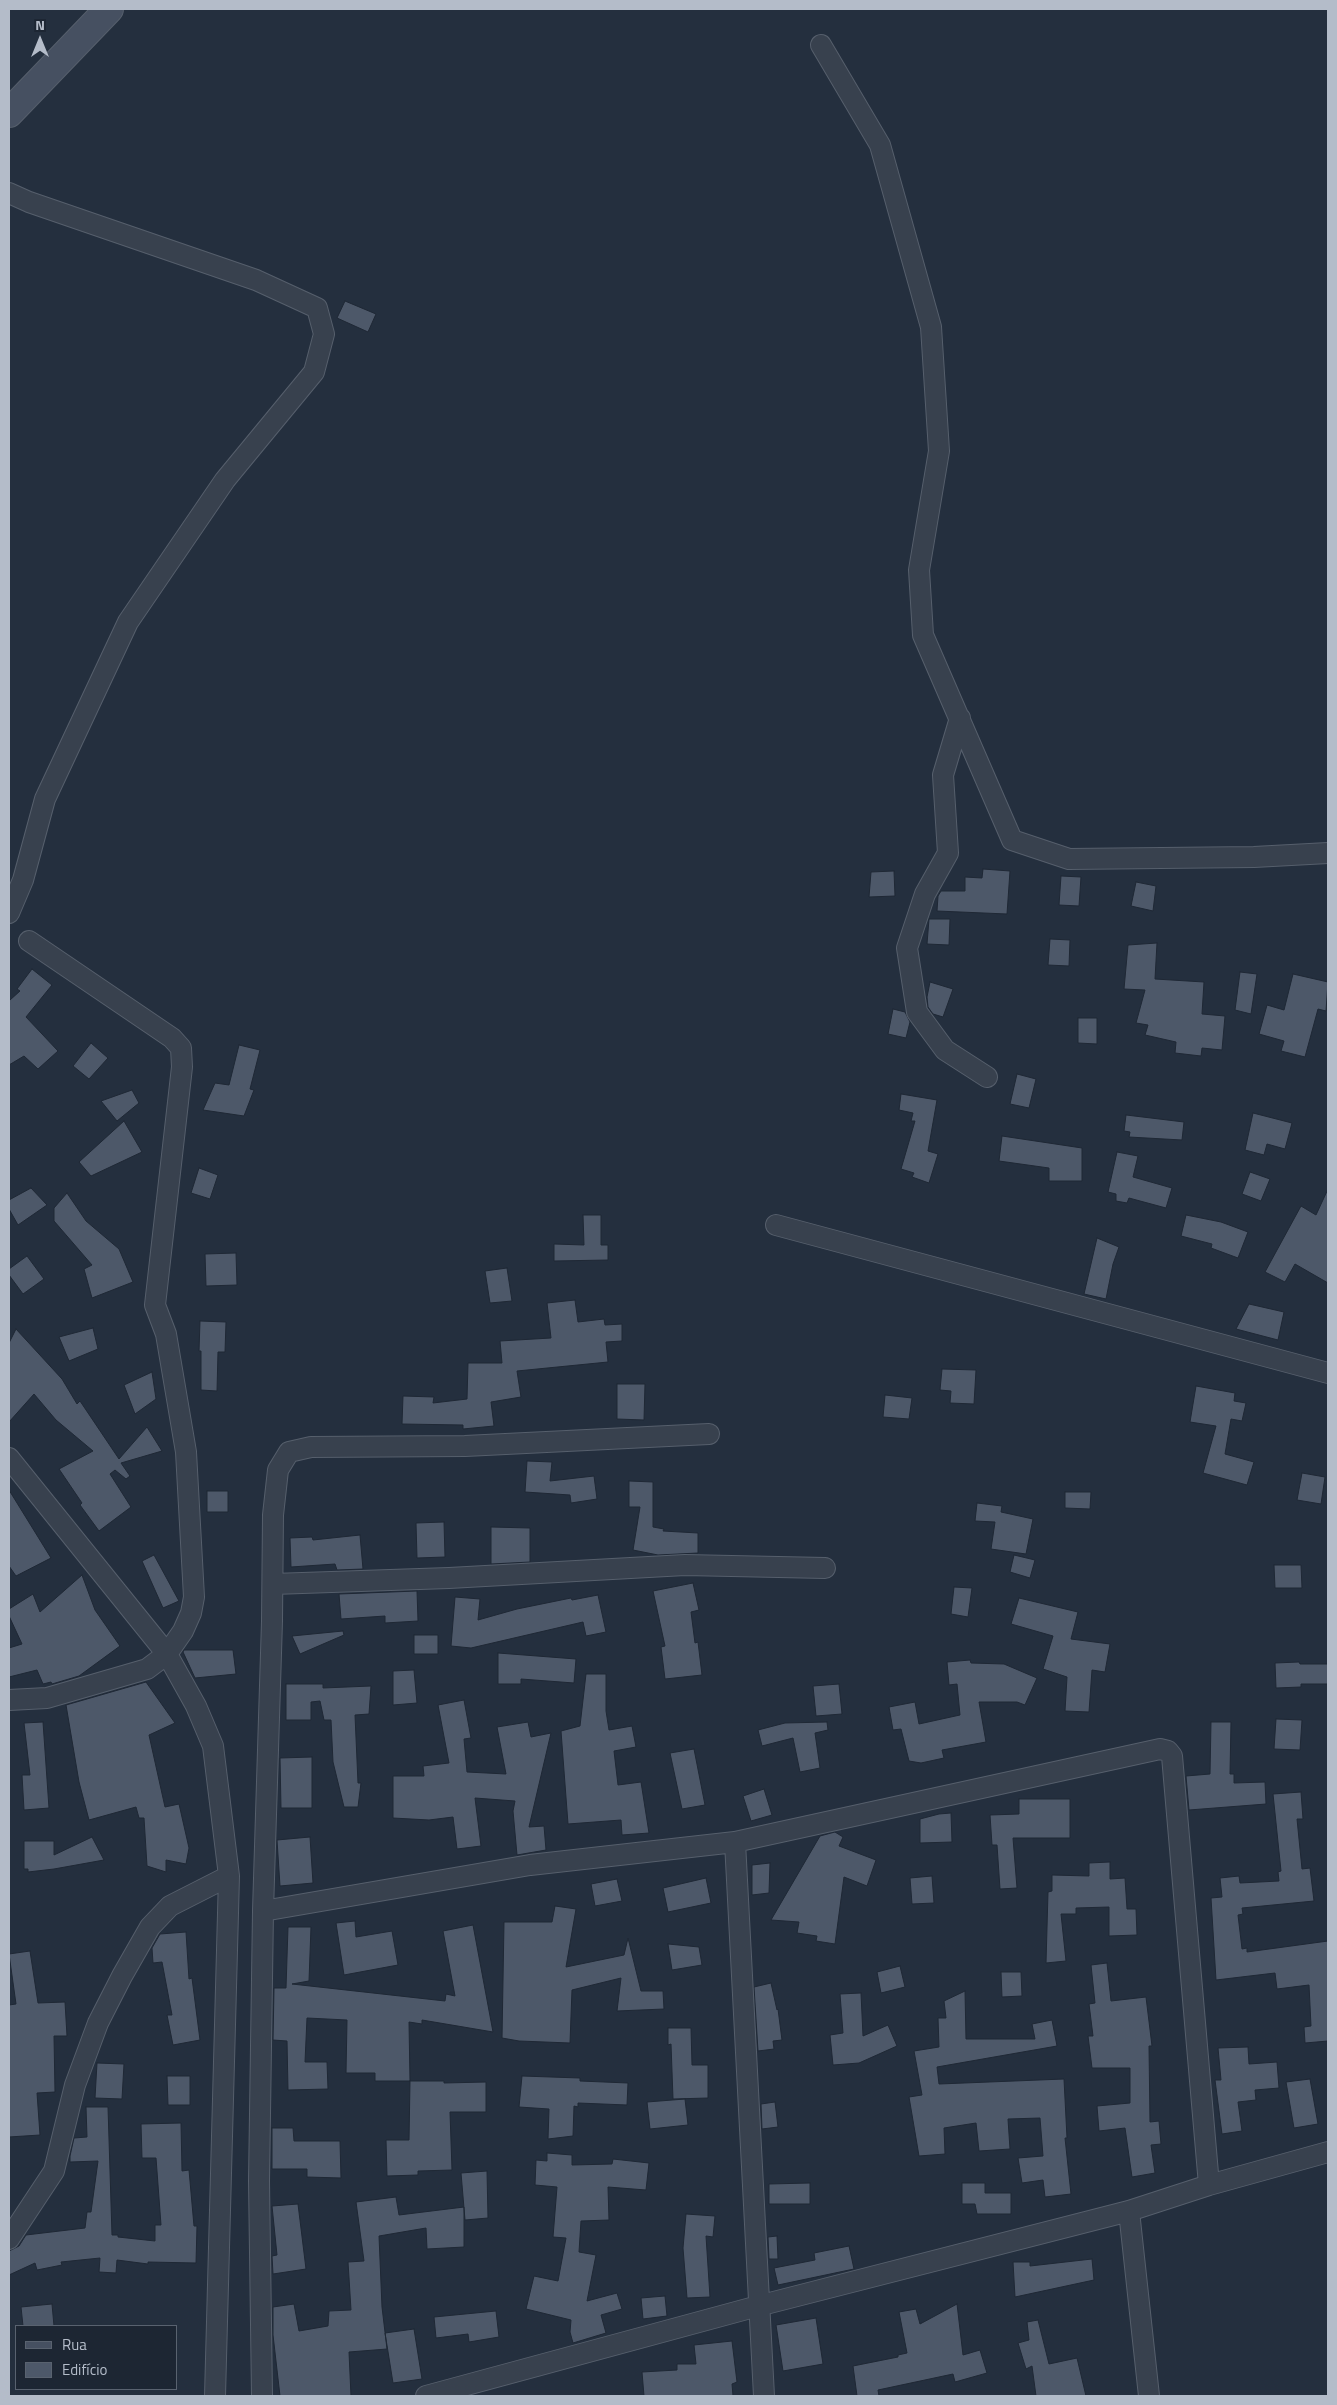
<!DOCTYPE html>
<meta charset="utf-8">
<style>
body{margin:0}
#map{position:relative;width:1337px;height:2405px;overflow:hidden;background:#242f3e;font-family:"Titillium Web",sans-serif}
canvas{display:block}
.frame{position:absolute;inset:0;border:10px solid #b4bcc9;pointer-events:none}
.legend{position:absolute;left:15px;top:2325px;width:162px;height:65px;box-sizing:border-box;background:#1d2633;border:1px solid #59626f;margin:0;padding:6px 9px;list-style:none;font-size:15px;color:#b4bcc9}
.legend li{display:flex;align-items:center;gap:10px;height:25px}
.legend b{width:25px;border:1px solid #59626f}
.north{position:absolute;left:15px;top:15px;width:50px;height:50px;-webkit-text-stroke:4px #1d2633;paint-order:stroke;rotate:0deg;font-size:14px;font-weight:700;line-height:20px;text-align:center;color:#b4bcc9}
.north::after{content:'';display:block;margin:auto;width:18px;height:22px;background:#b4bcc9;clip-path:polygon(50% 0,100% 100%,50% 72%,0 100%)}
</style>
<div id="map">
<canvas width="1337" height="2405"></canvas>
<div class="frame"></div>
<ul class="legend">
<li><b style="height:6px;background:#465061"></b>Rua</li>
<li><b style="height:14px;background:#4d5869"></b>Edifício</li>
</ul>
<div class="north">N</div>
</div>
<script>
const context = document.querySelector('canvas').getContext('2d');
context.lineJoin = 'round';
function fillPath(path, color) { context.fillStyle = color; context.fill(path, 'evenodd'); }
const toPath = rows => new Path2D(rows.map(r => 'M' + r).join(''));
function trace(path, color, width, dash) { context.strokeStyle = color; context.lineWidth = width; context.lineCap = dash ? 'butt' : 'round'; context.setLineDash(dash || []); context.stroke(path); }
const building = toPath([
 [345,301,376,314,368,332,337,318,345,301],
 [983,869,1010,871,1007,914,937,911,938,896,941,891,965,891,965,877,982,878,983,869],
 [894,871,895,896,869,897,871,872,894,871],
 [1061,876,1081,877,1079,906,1059,905,1061,876],
 [1136,882,1156,886,1153,911,1131,906,1136,882],
 [929,919,950,919,949,945,927,944,929,919],
 [1050,939,1070,940,1069,966,1048,965,1050,939],
 [1157,943,1155,979,1204,982,1202,1014,1225,1016,1222,1050,1202,1048,1201,1056,1175,1053,1176,1042,1145,1035,1148,1025,1136,1023,1145,990,1124,989,1128,945,1157,943],
 [32,969,52,985,26,1017,58,1051,38,1069,24,1056,9,1065,9,998,10,1000,20,991,17,989,32,969],
 [1240,972,1257,974,1251,1014,1235,1010,1240,972],
 [1293,974,1328,982,1326,1011,1318,1009,1305,1057,1281,1051,1284,1041,1259,1034,1267,1005,1284,1010,1293,974],
 [930,982,953,989,943,1017,933,1014,928,1007,927,997,930,982],
 [893,1009,905,1012,910,1022,906,1038,888,1034,893,1009],
 [1078,1018,1097,1018,1097,1044,1078,1043,1078,1018],
 [91,1043,108,1058,89,1079,73,1066,91,1043],
 [239,1045,260,1050,250,1089,254,1090,244,1116,203,1110,215,1083,229,1085,239,1045],
 [1017,1074,1036,1079,1029,1108,1010,1104,1017,1074],
 [132,1090,139,1103,117,1121,101,1101,132,1090],
 [901,1094,937,1100,928,1151,938,1154,929,1183,912,1177,914,1173,901,1169,915,1121,911,1121,913,1113,899,1110,901,1094],
 [1253,1113,1292,1123,1285,1149,1267,1144,1264,1155,1245,1150,1253,1113],
 [1126,1115,1184,1122,1182,1140,1129,1137,1130,1132,1124,1131,1126,1115],
 [124,1121,142,1152,91,1176,79,1162,124,1121],
 [1002,1136,1082,1148,1082,1181,1049,1181,1049,1168,999,1161,1002,1136],
 [1117,1152,1138,1156,1133,1177,1172,1188,1166,1208,1129,1198,1127,1203,1116,1201,1116,1194,1108,1192,1117,1152],
 [199,1168,218,1175,210,1199,191,1193,199,1168],
 [1250,1172,1270,1179,1261,1201,1242,1194,1250,1172],
 [31,1188,47,1205,18,1225,9,1209,9,1200,31,1188],
 [1328,1189,1328,1283,1295,1264,1285,1282,1265,1272,1301,1206,1316,1215,1328,1189],
 [67,1193,86,1221,119,1249,133,1282,92,1298,84,1269,92,1265,54,1221,54,1208,67,1193],
 [583,1215,601,1215,601,1245,608,1245,608,1260,554,1261,554,1244,584,1245,583,1215],
 [1186,1215,1221,1222,1248,1232,1238,1258,1211,1248,1212,1244,1181,1236,1186,1215],
 [1097,1238,1119,1247,1113,1264,1106,1299,1084,1294,1097,1238],
 [236,1253,237,1285,206,1286,205,1254,236,1253],
 [27,1256,44,1279,23,1294,9,1275,9,1269,27,1256],
 [507,1268,512,1301,490,1303,485,1271,507,1268],
 [575,1300,578,1322,604,1319,605,1325,622,1324,622,1341,606,1342,608,1362,517,1371,521,1397,491,1402,494,1426,463,1429,463,1425,402,1424,403,1396,434,1397,433,1403,467,1399,468,1363,502,1363,500,1341,551,1338,547,1303,575,1300],
 [1249,1304,1284,1312,1278,1340,1236,1329,1249,1304],
 [200,1321,226,1322,225,1352,218,1352,217,1391,201,1390,201,1351,199,1351,200,1321],
 [93,1328,98,1349,69,1361,59,1337,93,1328],
 [16,1329,62,1379,77,1404,80,1401,119,1459,147,1427,162,1451,121,1463,130,1476,126,1479,115,1470,110,1474,131,1507,99,1531,80,1505,82,1503,59,1469,93,1451,56,1420,34,1394,9,1422,9,1343,16,1329],
 [942,1369,976,1370,974,1404,950,1403,951,1391,940,1390,942,1369],
 [152,1372,156,1399,135,1414,124,1385,152,1372],
 [617,1384,645,1384,644,1420,617,1419,617,1384],
 [1196,1386,1235,1393,1234,1401,1246,1403,1242,1421,1231,1419,1225,1454,1254,1462,1247,1485,1203,1473,1216,1426,1190,1422,1196,1386],
 [885,1395,912,1398,909,1419,883,1417,885,1395],
 [527,1461,552,1462,550,1481,594,1476,597,1499,571,1503,570,1495,525,1492,527,1461],
 [1302,1473,1325,1477,1321,1504,1297,1500,1302,1473],
 [629,1481,653,1482,653,1527,664,1529,663,1531,698,1533,698,1553,658,1555,633,1550,640,1507,629,1507,629,1481],
 [9,1490,51,1558,16,1576,9,1566,9,1490],
 [207,1491,228,1491,228,1512,207,1512,207,1491],
 [1065,1492,1091,1492,1090,1509,1065,1508,1065,1492],
 [977,1503,1002,1506,1001,1512,1033,1519,1026,1554,991,1549,995,1522,975,1521,977,1503],
 [444,1522,445,1557,417,1558,416,1523,444,1522],
 [491,1527,530,1528,530,1562,491,1564,491,1527],
 [360,1535,363,1569,337,1570,335,1564,291,1567,290,1538,312,1537,313,1540,360,1535],
 [154,1555,179,1601,163,1608,142,1561,154,1555],
 [1014,1555,1035,1560,1030,1578,1010,1572,1014,1555],
 [1274,1565,1301,1565,1302,1588,1275,1588,1274,1565],
 [82,1575,95,1610,120,1646,79,1676,52,1684,51,1682,43,1684,37,1670,9,1677,9,1648,22,1644,9,1616,9,1609,33,1594,40,1612,82,1575],
 [693,1583,699,1610,691,1612,695,1643,698,1642,702,1675,665,1679,661,1647,665,1646,653,1591,693,1583],
 [954,1587,972,1588,968,1617,951,1614,954,1587],
 [417,1591,418,1621,385,1623,385,1616,341,1619,339,1594,417,1591],
 [598,1595,606,1632,586,1636,583,1622,471,1648,451,1646,455,1597,480,1599,478,1620,517,1609,571,1598,572,1600,598,1595],
 [1019,1598,1078,1612,1071,1639,1110,1644,1105,1672,1092,1670,1089,1712,1065,1711,1067,1677,1043,1669,1053,1636,1011,1624,1019,1598],
 [343,1631,344,1635,300,1654,292,1636,343,1631],
 [414,1635,438,1635,438,1654,414,1654,414,1635],
 [184,1650,233,1650,236,1674,195,1678,183,1652,184,1650],
 [498,1653,576,1659,574,1683,521,1679,521,1684,498,1684,498,1653],
 [970,1660,971,1663,1004,1664,1037,1678,1025,1705,1017,1702,979,1702,986,1742,942,1750,944,1758,921,1763,909,1761,901,1729,893,1730,889,1707,915,1702,919,1724,960,1715,957,1684,949,1685,947,1662,970,1660],
 [1299,1662,1300,1664,1328,1664,1328,1684,1301,1684,1301,1687,1276,1688,1275,1663,1299,1662],
 [414,1670,417,1703,393,1705,393,1671,414,1670],
 [586,1674,606,1674,606,1711,609,1730,632,1726,636,1747,614,1751,618,1785,641,1782,649,1833,622,1835,621,1820,568,1824,561,1731,580,1726,586,1674],
 [146,1682,175,1723,149,1735,165,1807,179,1804,189,1848,186,1864,166,1860,166,1872,147,1866,144,1818,139,1818,136,1807,89,1820,79,1782,66,1705,146,1682],
 [286,1684,323,1684,323,1688,371,1686,369,1714,355,1715,358,1783,361,1783,358,1807,344,1807,333,1762,331,1720,324,1720,320,1701,311,1702,311,1720,286,1720,286,1684],
 [839,1684,842,1714,816,1716,813,1686,839,1684],
 [464,1700,471,1738,464,1739,467,1772,506,1774,497,1727,528,1722,531,1737,551,1733,529,1827,544,1826,546,1850,517,1855,513,1811,515,1801,475,1798,481,1846,457,1849,453,1817,429,1820,393,1818,393,1776,424,1776,423,1766,449,1763,438,1705,464,1700],
 [1276,1719,1302,1720,1300,1750,1274,1749,1276,1719],
 [43,1722,49,1808,24,1810,22,1775,30,1775,24,1723,43,1722],
 [827,1722,828,1730,815,1733,820,1768,800,1772,793,1738,762,1746,758,1730,785,1723,827,1722],
 [1211,1722,1231,1722,1230,1774,1234,1774,1234,1783,1265,1782,1266,1804,1189,1810,1186,1776,1210,1774,1211,1722],
 [694,1749,705,1805,682,1809,670,1753,694,1749],
 [312,1757,312,1808,281,1808,280,1758,312,1757],
 [764,1789,772,1815,751,1821,743,1796,764,1789],
 [1301,1792,1303,1819,1297,1819,1302,1869,1310,1868,1314,1901,1242,1908,1243,1914,1238,1915,1242,1949,1247,1948,1247,1952,1328,1941,1328,2041,1305,2043,1304,2027,1311,2026,1309,1985,1277,1989,1275,1973,1216,1980,1211,1898,1222,1897,1220,1878,1239,1876,1240,1883,1279,1881,1278,1872,1281,1871,1273,1794,1301,1792],
 [1019,1799,1070,1799,1070,1838,1013,1838,1017,1888,1000,1889,997,1845,992,1845,990,1815,1019,1814,1019,1799],
 [951,1813,952,1842,920,1843,920,1819,939,1814,951,1813],
 [835,1832,843,1837,839,1846,876,1860,867,1886,844,1877,835,1944,816,1941,817,1936,797,1933,799,1922,771,1920,820,1836,835,1832],
 [92,1837,104,1860,54,1869,28,1872,28,1869,24,1869,24,1841,54,1841,54,1855,92,1837],
 [310,1837,313,1883,280,1886,277,1840,310,1837],
 [1110,1862,1110,1879,1125,1878,1127,1909,1136,1909,1137,1935,1109,1936,1109,1907,1076,1908,1076,1914,1061,1914,1066,1961,1046,1963,1048,1892,1052,1891,1052,1875,1089,1876,1089,1863,1110,1862],
 [770,1863,769,1893,752,1895,752,1865,770,1863],
 [932,1876,934,1903,912,1904,910,1878,932,1876],
 [706,1878,711,1903,668,1912,663,1888,706,1878],
 [617,1879,622,1901,595,1906,591,1884,617,1879],
 [555,1906,576,1909,566,1967,624,1955,628,1938,641,1991,663,1991,664,2009,617,2011,621,1978,572,1990,570,2043,519,2041,502,2038,504,1922,552,1922,555,1906],
 [355,1921,356,1937,392,1931,398,1965,344,1975,336,1923,355,1921],
 [473,1925,493,2032,422,2020,422,2024,409,2022,410,2081,375,2081,375,2073,346,2073,347,2020,307,2018,305,2062,327,2062,328,2089,288,2090,287,2041,273,2040,274,1988,286,1988,288,1927,311,1927,309,1981,292,1984,445,2001,446,1994,455,1996,443,1931,473,1925],
 [186,1932,189,1979,192,1978,200,2040,173,2045,167,2015,172,2015,162,1962,153,1963,152,1948,160,1934,186,1932],
 [668,1944,699,1947,702,1965,672,1970,668,1944],
 [30,1951,38,2003,65,2002,67,2036,54,2036,55,2092,37,2093,40,2135,9,2137,9,2005,16,2004,9,1954,30,1951],
 [1107,1963,1111,2001,1146,1997,1152,2046,1149,2046,1150,2122,1159,2121,1161,2144,1151,2145,1155,2173,1132,2177,1125,2128,1099,2131,1097,2106,1130,2103,1130,2068,1092,2068,1088,2036,1093,2036,1089,2004,1095,2003,1091,1965,1107,1963],
 [900,1966,905,1987,881,1993,877,1972,900,1966],
 [1001,1972,1021,1972,1022,1996,1002,1997,1001,1972],
 [771,1983,777,2010,778,2009,782,2040,773,2041,774,2049,758,2051,754,1987,771,1983],
 [965,1991,966,2039,1035,2039,1032,2024,1052,2020,1057,2046,937,2067,939,2084,1064,2079,1067,2138,1065,2138,1071,2194,1045,2197,1043,2180,1022,2183,1018,2158,1043,2156,1040,2118,1008,2119,1010,2149,979,2151,976,2123,944,2128,945,2154,919,2156,909,2097,922,2095,914,2051,939,2047,938,2018,946,2018,944,2001,965,1991],
 [861,1993,863,2036,888,2025,897,2046,859,2063,833,2065,830,2035,843,2033,840,1994,861,1993],
 [668,2028,691,2028,692,2065,708,2065,708,2098,673,2099,671,2044,668,2045,668,2028],
 [1248,2047,1249,2064,1277,2062,1279,2088,1255,2090,1256,2100,1238,2102,1242,2131,1222,2134,1215,2080,1221,2080,1218,2048,1248,2047],
 [97,2063,124,2064,122,2099,95,2098,97,2063],
 [167,2076,190,2076,190,2105,168,2105,167,2076],
 [522,2076,580,2078,580,2081,628,2083,627,2105,578,2103,578,2107,574,2106,573,2136,548,2139,549,2109,519,2107,522,2076],
 [1310,2079,1318,2124,1294,2128,1286,2082,1310,2079],
 [410,2081,444,2081,444,2083,486,2082,486,2112,450,2112,452,2170,418,2171,418,2175,387,2176,386,2140,409,2140,410,2081],
 [685,2099,688,2125,650,2129,647,2102,685,2099],
 [775,2102,778,2127,762,2129,761,2104,775,2102],
 [86,2107,108,2107,112,2235,118,2235,118,2237,155,2241,155,2225,161,2225,156,2158,142,2158,141,2124,181,2123,182,2171,189,2170,194,2226,197,2226,196,2263,148,2262,148,2264,117,2260,116,2273,99,2272,100,2258,61,2262,62,2265,37,2270,35,2263,9,2275,9,2251,19,2246,26,2235,85,2228,87,2212,91,2212,98,2161,70,2162,70,2156,74,2138,87,2137,86,2107],
 [272,2128,293,2128,294,2141,340,2141,341,2178,307,2177,307,2169,272,2169,272,2128],
 [547,2153,572,2155,572,2165,612,2164,613,2159,649,2163,646,2190,608,2187,609,2220,581,2221,579,2252,596,2255,587,2301,617,2293,622,2309,601,2315,606,2333,573,2343,570,2332,571,2320,526,2309,534,2276,558,2281,566,2238,553,2237,557,2187,535,2185,536,2160,547,2161,547,2153],
 [487,2171,488,2218,465,2220,461,2173,487,2171],
 [810,2183,810,2204,769,2204,769,2184,810,2183],
 [962,2183,985,2183,985,2193,1011,2193,1011,2214,977,2214,975,2204,962,2204,962,2183],
 [396,2197,399,2215,464,2207,464,2247,427,2249,426,2228,379,2236,382,2307,387,2349,349,2352,351,2396,280,2396,273,2335,273,2307,294,2304,299,2331,328,2326,329,2311,351,2310,348,2262,364,2261,356,2202,396,2197],
 [298,2204,306,2269,273,2274,272,2256,277,2255,272,2206,298,2204],
 [686,2214,715,2216,713,2237,706,2236,710,2297,687,2298,683,2248,686,2214],
 [777,2236,778,2259,769,2259,768,2237,777,2236],
 [849,2246,854,2269,778,2285,774,2268,815,2260,814,2253,849,2246],
 [1092,2259,1094,2280,1015,2297,1013,2262,1030,2262,1030,2266,1092,2259],
 [665,2296,667,2316,643,2319,641,2298,665,2296],
 [52,2304,54,2326,23,2326,21,2307,52,2304],
 [957,2304,963,2355,980,2350,987,2373,955,2382,953,2374,878,2390,879,2396,857,2396,853,2366,898,2357,898,2355,907,2353,899,2312,916,2309,920,2324,957,2304],
 [496,2311,499,2337,469,2342,468,2334,436,2338,434,2317,496,2311],
 [816,2318,823,2364,783,2371,776,2325,816,2318],
 [1038,2320,1049,2364,1077,2358,1086,2396,1036,2396,1032,2366,1026,2369,1018,2343,1029,2340,1027,2322,1038,2320],
 [414,2329,422,2379,393,2383,385,2333,414,2329],
 [732,2341,737,2382,732,2384,733,2396,644,2396,642,2372,677,2370,677,2364,696,2364,694,2345,732,2341]
]);
fillPath(building, '#4d5869');
trace(building, '#1f2835', 1);
const street = toPath([
 [821,45,880,145,931,327,939,451,919,570,923,635,1012,840,1069,859,1254,857,1328,853],
 [9,193,29,202,256,280,317,308,324,334,314,372,225,480,128,622,45,799,23,880,9,913],
 [960,718,943,775,948,853,925,894,907,948,917,1012,945,1050,987,1077],
 [776,1225,1328,1373],
 [9,1458,167,1654,196,1706,213,1746,229,1876,215,2396],
 [273,1584,449,1578,685,1565,825,1568],
 [9,1700,47,1698,147,1669,167,1654,183,1631,191,1613,194,1597,186,1452,166,1334,155,1305,182,1067,181,1048,172,1038,29,941],
 [735,1842,764,2396],
 [263,1911,530,1865,735,1842,1160,1749,1168,1751,1172,1756,1209,2185],
 [1129,2211,1149,2396],
 [9,2239,54,2171,75,2085,98,2023,122,1976,150,1927,170,1906,229,1876],
 [262,2396,259,2181,263,1911,272,1621,273,1515,278,1470,289,1452,311,1447,465,1446,709,1434],
 [426,2396,758,2306,1129,2211,1209,2185,1328,2152]
]);
const secondary = toPath([
 [9,113,109,9]
]);
trace(street, '#565f6c', 22);
trace(secondary, '#565f6c', 30);
trace(street, '#38414e', 20);
trace(secondary, '#465061', 28);
</script>
